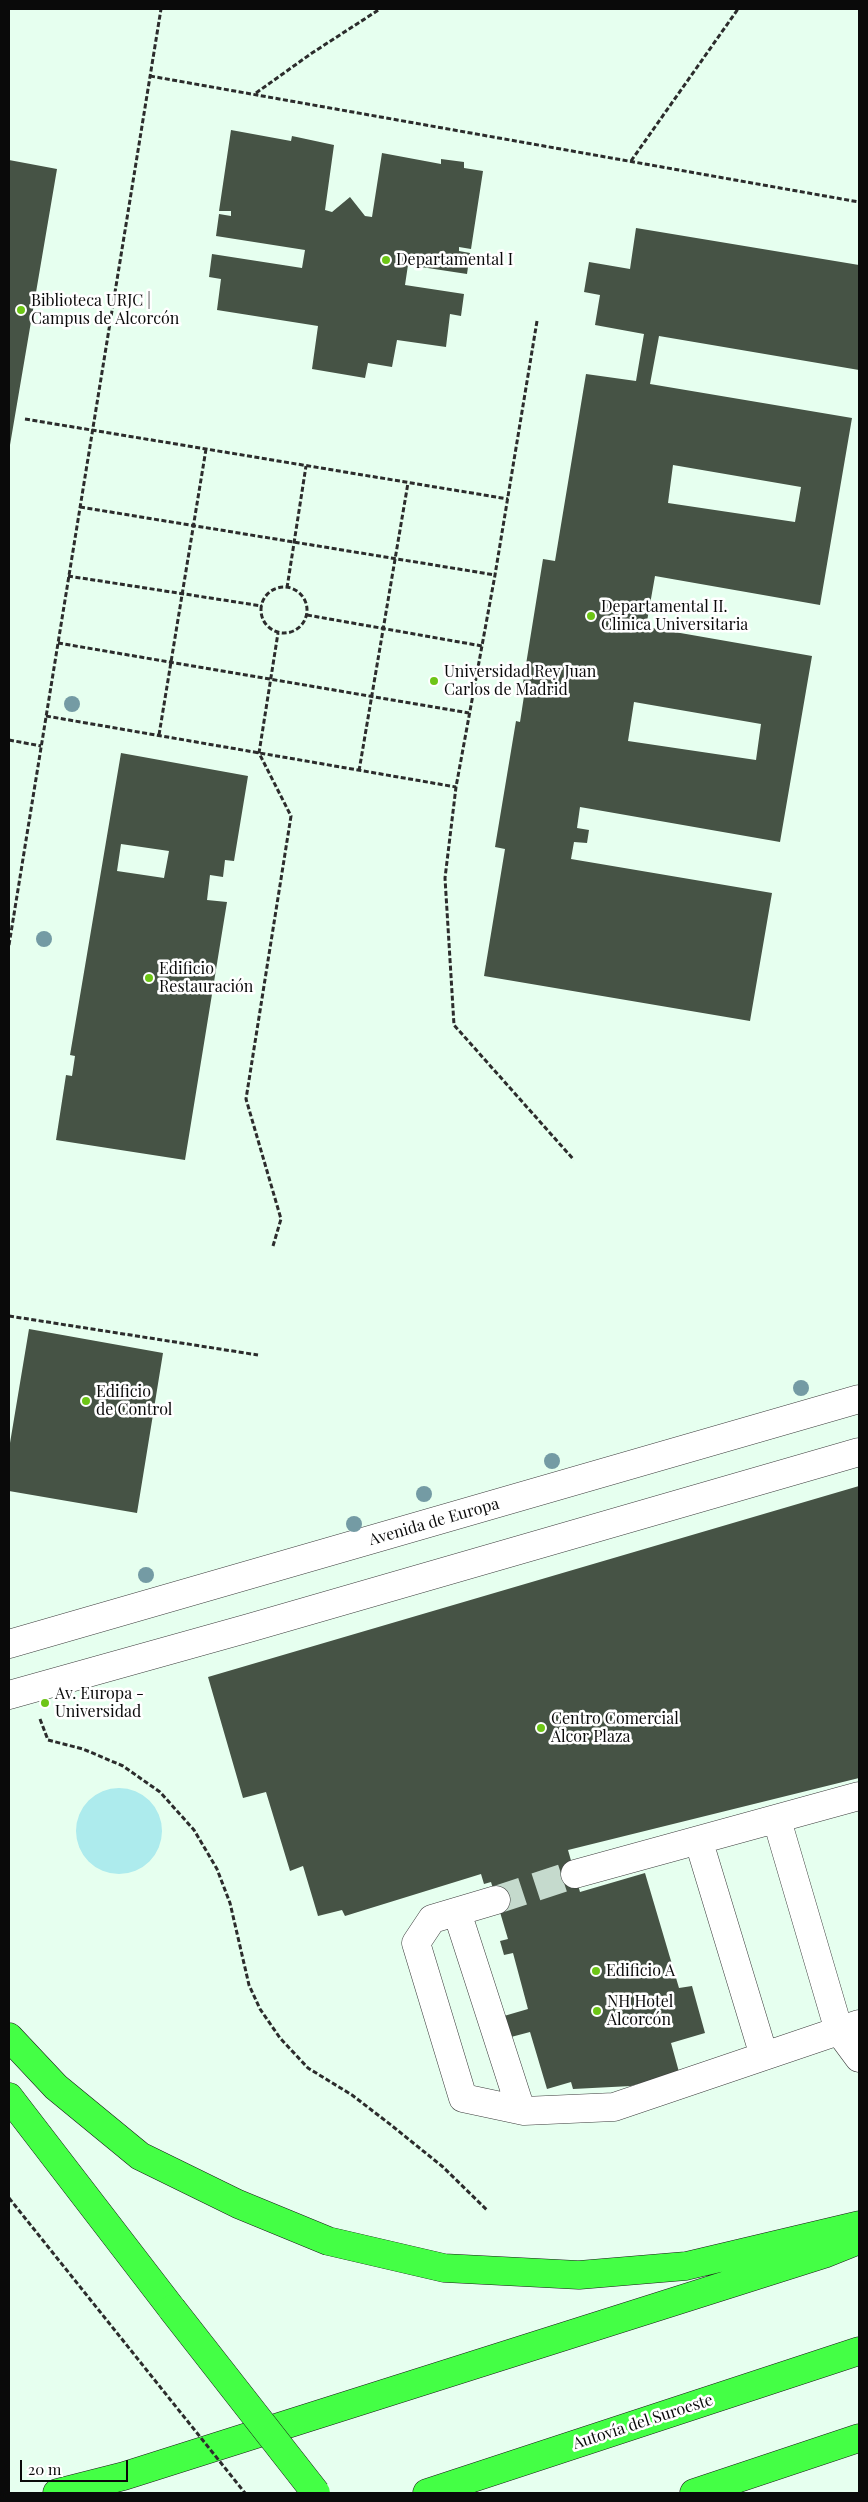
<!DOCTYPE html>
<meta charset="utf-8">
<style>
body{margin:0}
#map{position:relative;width:868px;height:2502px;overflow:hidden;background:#e6ffef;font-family:"Playfair Display",serif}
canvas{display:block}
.frame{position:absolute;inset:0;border:10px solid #0a0a0a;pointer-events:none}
.scale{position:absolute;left:20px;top:2460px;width:108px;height:22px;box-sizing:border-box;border:2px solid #0a0a0a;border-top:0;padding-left:6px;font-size:15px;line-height:18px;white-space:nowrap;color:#0a0a0a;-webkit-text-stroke:4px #fff;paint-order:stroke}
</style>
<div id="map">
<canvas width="868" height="2502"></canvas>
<div class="frame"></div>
<div class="scale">20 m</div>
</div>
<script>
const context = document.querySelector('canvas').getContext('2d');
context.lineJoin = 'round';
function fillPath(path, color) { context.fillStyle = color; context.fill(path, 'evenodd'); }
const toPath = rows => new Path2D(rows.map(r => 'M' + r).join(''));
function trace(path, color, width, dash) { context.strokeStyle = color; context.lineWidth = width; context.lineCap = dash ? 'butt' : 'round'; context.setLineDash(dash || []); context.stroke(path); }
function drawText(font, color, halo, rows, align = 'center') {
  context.font = font + ' "Playfair Display",serif'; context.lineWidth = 5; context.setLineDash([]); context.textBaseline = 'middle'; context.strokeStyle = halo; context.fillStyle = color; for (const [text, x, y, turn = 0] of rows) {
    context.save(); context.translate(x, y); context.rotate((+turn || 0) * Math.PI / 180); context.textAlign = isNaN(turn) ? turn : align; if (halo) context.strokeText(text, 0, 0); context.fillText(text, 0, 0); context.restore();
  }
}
fillPath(toPath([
 '76 1831a43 43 0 1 1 86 0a43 43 0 1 1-86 0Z'
]), '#adebed');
fillPath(toPath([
 [231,130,291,141,292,136,334,145,325,210,332,212,350,197,365,216,372,217,382,153,441,164,441,159,464,162,464,168,483,171,471,249,459,247,459,251,470,253,467,274,408,265,405,285,464,294,461,316,450,314,446,347,397,340,392,367,368,363,365,378,312,369,318,326,217,310,221,279,209,277,212,254,302,268,305,250,216,236,219,214,231,216,231,211,219,211],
 [9,160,57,169,10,445,9,445],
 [636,228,859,265,859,370,659,336,650,384,852,418,820,605,655,576,646,627,812,656,780,842,580,807,577,828,589,830,587,843,574,842,571,859,772,893,750,1021,484,976,505,849,495,847,516,721,520,722,526,683,523,683,543,559,555,561,586,374,636,381,644,334,595,325,600,295,584,292,589,262,630,269],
 [673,465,801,487,795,522,668,503],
 [634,702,761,724,756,760,628,741],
 [121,753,248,776,234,861,225,860,223,877,210,875,207,900,227,902,185,1160,56,1140,66,1075,72,1076,75,1056,70,1055],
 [121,844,169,851,164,878,117,871],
 [29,1329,163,1353,137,1513,9,1491,9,1449],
 [859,1486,859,1778,568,1850,580,1892,645,1873,679,1988,692,1986,705,2033,671,2043,679,2072,631,2086,573,2089,571,2082,547,2089,530,2032,511,2037,504,2016,528,2009,513,1953,504,1955,500,1941,508,1939,491,1882,484,1884,481,1874,345,1916,342,1910,318,1916,303,1866,290,1871,266,1792,243,1798,208,1677]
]), '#465345');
trace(toPath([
 [496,1900,575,1874]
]), '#c5dacd', 28, [28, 14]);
const minor = toPath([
 [9,1644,859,1399],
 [9,1695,249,1628,859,1452],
 [777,1820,839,2031,859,2058],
 [699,1842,764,2056],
 [575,1874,859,1796],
 [496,1900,432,1919,416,1943,463,2098,524,2111,614,2107,859,2024],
 [457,1912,521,2110]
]);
const highway = toPath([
 [9,2037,56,2087,140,2156,238,2204,328,2241,444,2268,579,2275,686,2266,859,2225],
 [9,2097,172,2309],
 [57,2493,124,2476,824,2254,859,2240],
 [427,2493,859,2351],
 [694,2493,859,2438]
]);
trace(minor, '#3d3d3d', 29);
trace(highway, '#1b1b1b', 29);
trace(toPath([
 [150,76,859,202],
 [256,93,312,53,380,9],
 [631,161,738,9],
 [537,321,495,575,456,787,445,878,454,1025,574,1160],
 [25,419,508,499],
 [80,507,495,575],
 [68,576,262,606],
 '261 610a23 23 0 1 1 46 0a23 23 0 1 1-46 0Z',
 [287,588,306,466],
 [307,615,482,646],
 [58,643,469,713],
 [46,716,456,787],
 [159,735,206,449],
 [9,740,41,746],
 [359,771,408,483],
 [9,945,161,9],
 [273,1246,281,1219,246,1099,291,816,259,753,278,633],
 [9,1316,258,1355],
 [40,1719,48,1740,83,1749,123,1766,160,1792,194,1830,217,1869,230,1903,249,1985,260,2009,280,2038,308,2068,352,2095,391,2125,443,2167,488,2211]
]), '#2c2c2c', 3, [5, 2.5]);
trace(minor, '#fff', 28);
trace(highway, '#44ff45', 28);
const highwayBridge = toPath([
 [172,2309,316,2493]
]);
trace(highwayBridge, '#1b1b1b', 29, []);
trace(toPath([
 [9,2198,245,2493]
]), '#2c2c2c', 3, [5, 2.5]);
trace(highwayBridge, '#44ff45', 28);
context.fillStyle = '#749ba4';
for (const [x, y] of [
 [72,704],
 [44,939],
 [801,1388],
 [552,1461],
 [424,1494],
 [354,1524],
 [146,1575]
]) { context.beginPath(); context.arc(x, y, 8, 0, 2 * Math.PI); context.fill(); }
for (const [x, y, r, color] of [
 [386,260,5,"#6dc516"],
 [21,310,5,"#6dc516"],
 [591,616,5,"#6dc516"],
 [434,681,5,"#6dc516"],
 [149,978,5,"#6dc516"],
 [86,1401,5,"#6dc516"],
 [45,1703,5,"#6dc516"],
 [541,1728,5,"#6dc516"],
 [596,1971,5,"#6dc516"],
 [597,2011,5,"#6dc516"]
]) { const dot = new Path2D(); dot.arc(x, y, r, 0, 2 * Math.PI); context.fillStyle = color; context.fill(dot); trace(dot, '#fff', 2); }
drawText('16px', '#0a0a0a', '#fff', [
 ["Departamental I",396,260],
 ["Biblioteca URJC |",31,301],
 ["Campus de Alcorcón",31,319],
 ["Departamental II.",601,607],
 ["Clinica Universitaria",601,625],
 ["Universidad Rey Juan",444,672],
 ["Carlos de Madrid",444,690],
 ["Edificio",159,969],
 ["Restauración",159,987],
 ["Edificio",96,1392],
 ["de Control",96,1410],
 ["Av. Europa -",55,1694],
 ["Universidad",55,1712],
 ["Centro Comercial",551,1719],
 ["Alcor Plaza",551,1737],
 ["Edificio A",606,1971],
 ["NH Hotel",607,2002],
 ["Alcorcón",607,2020]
], 'left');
drawText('16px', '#0a0a0a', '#fff', [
 ["Avenida de Europa",434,1522,-16],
 ["Autovía del Suroeste",643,2422,-18]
]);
</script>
